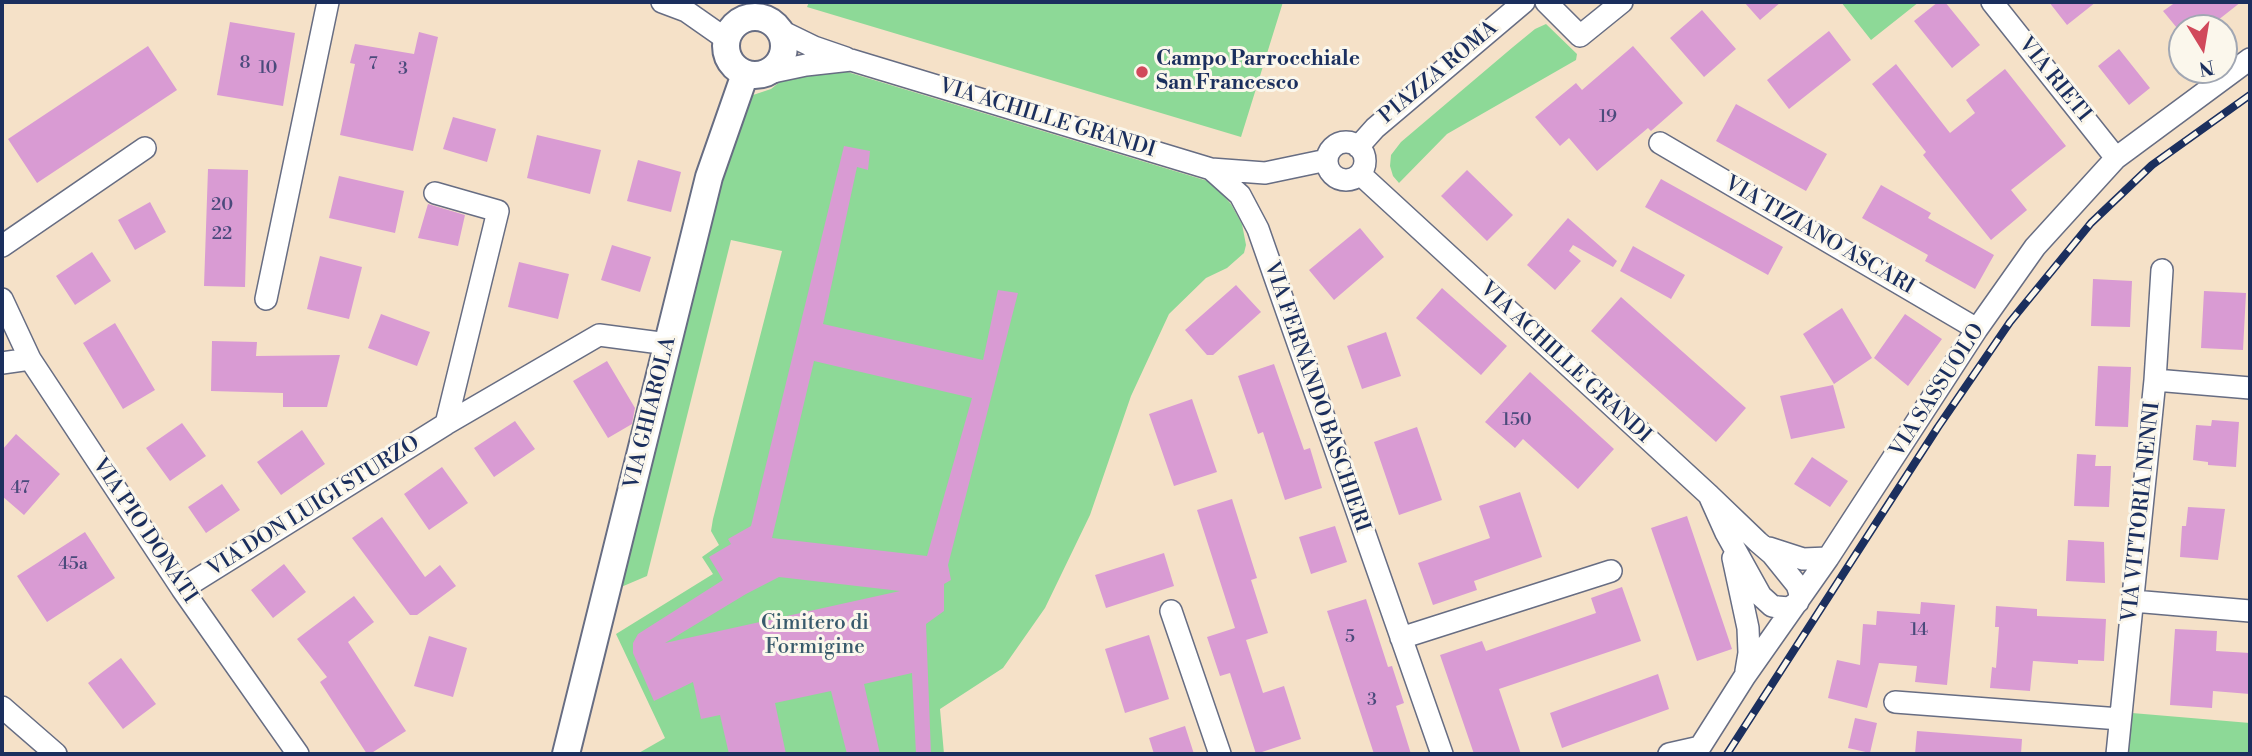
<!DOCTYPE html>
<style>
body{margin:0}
#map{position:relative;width:2252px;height:756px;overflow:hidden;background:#f5e1c8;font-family:"Libre Bodoni",serif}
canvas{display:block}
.frame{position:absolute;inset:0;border:4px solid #1b2f5e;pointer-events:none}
.north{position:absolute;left:2168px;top:14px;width:70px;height:70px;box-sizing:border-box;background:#fbf7ec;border:2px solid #a1a7b3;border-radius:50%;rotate:169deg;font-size:19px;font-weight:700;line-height:28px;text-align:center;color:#1b2f5e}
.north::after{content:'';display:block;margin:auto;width:24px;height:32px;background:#d1495b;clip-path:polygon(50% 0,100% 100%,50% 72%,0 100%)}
</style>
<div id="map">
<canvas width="2252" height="756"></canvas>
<div class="frame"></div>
<div class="north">N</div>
</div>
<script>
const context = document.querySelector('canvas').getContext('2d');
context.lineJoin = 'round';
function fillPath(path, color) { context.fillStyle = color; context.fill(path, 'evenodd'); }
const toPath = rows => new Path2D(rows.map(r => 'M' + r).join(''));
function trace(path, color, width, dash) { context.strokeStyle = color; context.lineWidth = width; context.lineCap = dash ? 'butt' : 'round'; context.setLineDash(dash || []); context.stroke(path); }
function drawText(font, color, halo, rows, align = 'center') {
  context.font = font + ' "Libre Bodoni",serif'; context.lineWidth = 6; context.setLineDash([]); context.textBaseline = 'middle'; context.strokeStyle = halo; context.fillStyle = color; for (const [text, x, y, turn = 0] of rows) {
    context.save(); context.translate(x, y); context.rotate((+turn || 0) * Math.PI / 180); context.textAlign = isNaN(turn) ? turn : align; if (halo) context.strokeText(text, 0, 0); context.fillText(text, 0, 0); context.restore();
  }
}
fillPath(toPath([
 [809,2,1283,2,1241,137,807,7],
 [1841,2,1919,2,1871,40],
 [1546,24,1577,54,1576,60,1447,134,1399,183,1393,176,1390,166,1391,155,1401,142,1513,47,1535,29],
 [821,64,1211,182,1231,204,1242,224,1246,245,1244,253,1227,268,1206,278,1169,314,1131,396,1090,515,1045,608,1003,668,940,709,944,754,637,754,665,738,616,634,713,574,702,557,719,545,711,531,713,519,782,251,731,240,647,576,614,590,741,107,753,95,771,89,791,73],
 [2132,713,2250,723,2250,754,2128,754]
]), '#8dd997');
fillPath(toPath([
 [1744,2,1781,2,1760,20],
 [1938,2,1945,2,1980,45,1952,68,1914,21],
 [2049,2,2096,2,2067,25],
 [2176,2,2241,2,2208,28,2177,28,2163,11],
 [1702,10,1736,49,1704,77,1670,38],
 [230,22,295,33,283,106,217,95],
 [1829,31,1851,60,1789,109,1767,80],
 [419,32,438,37,413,151,340,135,355,64,350,63,355,44,414,54],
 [148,46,177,90,37,183,8,139],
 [1633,46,1683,103,1651,131,1648,128,1597,171,1569,138,1560,146,1535,117,1576,83,1582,90],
 [2119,49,2150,88,2129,105,2098,66],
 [1896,64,1950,133,1975,113,1966,100,2005,69,2066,146,2011,190,2027,210,1991,240,1923,155,1926,152,1872,84],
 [1736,104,1827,154,1806,191,1716,141],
 [453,117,496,129,487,162,443,149],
 [537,135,601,150,590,194,527,178],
 [844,146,870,151,868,170,857,167,823,324,983,360,998,290,1018,293,948,565,951,580,944,584,944,611,926,624,931,754,916,754,912,673,864,684,880,754,847,754,831,691,775,703,786,754,729,754,720,715,701,719,693,682,654,701,633,653,633,643,638,634,723,580,709,557,731,544,728,539,751,526],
 [814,361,972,398,927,556,772,538],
 [779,577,900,591,665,643,746,594],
 [638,160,681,172,671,212,627,201],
 [208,169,248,170,245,287,204,286],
 [1467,170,1513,215,1487,241,1441,196],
 [339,176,404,191,395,233,329,218],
 [1661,179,1783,247,1768,275,1645,207],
 [1881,185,1931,213,1928,218,1994,255,1975,289,1925,261,1928,255,1862,218],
 [150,202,166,232,135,250,118,220],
 [428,204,465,215,458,246,418,238],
 [1568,218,1617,261,1613,267,1573,245,1569,251,1581,261,1555,290,1527,265],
 [1360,228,1384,257,1334,300,1309,270],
 [612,245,651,257,640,292,601,280],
 [1633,246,1685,275,1671,299,1620,271],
 [92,252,111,281,75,305,56,276],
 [320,256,362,267,349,319,307,309],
 [519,262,569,274,558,319,508,307],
 [2093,279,2132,281,2130,327,2091,326],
 [1236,285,1261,312,1213,355,1207,355,1185,330],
 [1442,288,1507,346,1481,375,1416,318],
 [2204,291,2246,293,2243,350,2201,348],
 [1621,297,1746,408,1716,442,1591,331],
 [1842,308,1872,358,1834,384,1803,334],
 [381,314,430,332,417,366,368,348],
 [1905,314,1942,339,1908,386,1874,358],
 [115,323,155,390,123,409,83,343],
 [1386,332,1401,376,1362,389,1347,346],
 [212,341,257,342,256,356,340,355,327,407,283,407,283,393,211,391],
 [607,361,635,408,632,424,608,438,573,381],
 [1274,364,1304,450,1310,448,1322,488,1285,500,1263,432,1258,434,1238,376],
 [2098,366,2131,367,2128,427,2095,426],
 [1530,372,1614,449,1578,489,1523,439,1515,448,1485,422],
 [1833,385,1845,428,1791,439,1780,396],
 [1192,399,1217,472,1174,486,1149,414],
 [2212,420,2239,422,2236,467,2208,465,2208,462,2193,460,2196,425,2211,426],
 [515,421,535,449,494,477,474,448],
 [182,423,206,456,170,481,146,448],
 [1417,427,1442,500,1399,515,1374,442],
 [302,430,325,464,281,495,257,462],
 [16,434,60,474,24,515,2,496,2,450],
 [2077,454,2096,455,2095,466,2111,466,2109,507,2074,506],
 [1812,457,1848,481,1830,507,1794,484],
 [442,467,468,503,429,530,404,494],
 [222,484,240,510,206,533,188,507],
 [1520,492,1542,557,1474,581,1477,590,1433,605,1418,563,1490,538,1479,506],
 [1232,499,1257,578,1251,580,1268,633,1246,640,1263,693,1284,686,1301,739,1256,754,1230,673,1220,676,1207,637,1235,628,1197,510],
 [2188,507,2225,509,2218,560,2180,557,2182,526,2186,526],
 [1687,516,1732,649,1697,661,1651,528],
 [382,517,425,577,440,565,456,586,417,615,410,615,352,538],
 [1335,526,1347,562,1311,574,1299,537],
 [85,532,115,578,47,622,17,576],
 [2068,540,2104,542,2105,583,2066,581],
 [1164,553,1174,586,1106,608,1095,575],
 [284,564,306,592,273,618,251,590],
 [1622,587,1641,641,1499,689,1521,754,1474,754,1440,655,1482,641,1486,651,1596,613,1591,598],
 [354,596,374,622,348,642,406,731,370,754,367,754,320,682,327,677,297,639],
 [1366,599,1388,667,1392,666,1404,703,1396,706,1411,754,1374,754,1327,611],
 [1921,602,1955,605,1947,685,1915,682,1917,666,1879,663,1867,708,1828,698,1837,660,1860,665,1863,624,1876,625,1877,611,1920,614],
 [1996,606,2037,609,2037,616,2106,619,2104,661,2078,660,2078,664,2033,661,2030,691,1990,688,1992,667,1996,668,1999,627,1995,627],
 [2175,629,2217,631,2216,651,2250,653,2250,694,2213,691,2212,708,2170,705],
 [1149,635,1169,699,1125,713,1105,649],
 [429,636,467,648,453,697,414,686],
 [121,658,156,704,123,729,88,683],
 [1658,674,1669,709,1562,748,1550,713],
 [1855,718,1877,723,1870,753,1848,748],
 [1185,726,1194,754,1154,754,1149,738],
 [1917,731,2022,739,2021,754,1915,754]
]), '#d99bd3');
const minor = toPath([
 [662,2,686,11,726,39],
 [1546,2,1580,36,1622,2],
 [1992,2,2116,158],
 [779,30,814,47,846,58],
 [768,73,806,65,851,60,1211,169,1265,173,1327,160],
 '1327 161a19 19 0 1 1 38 0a19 19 0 1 1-38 0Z',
 [1660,143,1977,329],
 [1358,147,1375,128,1524,2],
 [1211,169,1240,195,1258,229,1442,754],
 [1360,174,1709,495,1758,542,1772,554,1797,585,1800,594,1798,602,1789,608,1777,607,1772,606,1761,596,1726,533,1709,495],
 [435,193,498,211,446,424],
 [2,246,145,148],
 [2,299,30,359,182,589,298,754],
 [266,299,328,2],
 [2,363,30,359],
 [2155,380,2250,388],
 [1769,548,1803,559,1828,558],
 [1733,558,1748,628,1749,653,1746,671],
 [182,589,446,424,599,335,668,344],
 [2133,601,2250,611],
 [1171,611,1220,754],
 [1401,638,1611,571],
 [1895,702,2120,719],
 [2,707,56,754],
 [1669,754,1700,747,1745,676,1828,558,1977,329,2035,247,2116,158,2250,59],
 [2117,754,2155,380,2162,270]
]);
const tertiary = toPath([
 '726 46a29 29 0 1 1 58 0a29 29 0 1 1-58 0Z',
 [566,754,709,177,745,74]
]);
trace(minor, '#676d83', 24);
trace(tertiary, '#676d83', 30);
trace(minor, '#fff', 21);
trace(tertiary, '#fff', 26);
const rail = toPath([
 [1727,754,1938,427,2010,322,2091,223,2152,165,2250,95]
]);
trace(rail, '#1b2f5e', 8);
trace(rail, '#fbf7ec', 5, [16]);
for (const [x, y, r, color] of [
 [1142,72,7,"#d1495b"]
]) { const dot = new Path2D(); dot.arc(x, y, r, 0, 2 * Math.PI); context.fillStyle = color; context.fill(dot); trace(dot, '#fbf7ec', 2.5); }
drawText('18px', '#4a4a7b', null, [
 ["8",245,64],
 ["7",373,65],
 ["10",268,69],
 ["3",403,70],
 ["19",1608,118],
 ["20",222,206],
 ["22",222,235],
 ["150",1517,421],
 ["47",20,489],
 ["45a",73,565],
 ["14",1919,631],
 ["5",1350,638],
 ["3",1372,701]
]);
drawText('bold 21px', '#1b2f5e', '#fbf7ec', [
 ["Campo Parrocchiale",1156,60],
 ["San Francesco",1156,84]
], 'left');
drawText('21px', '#1b2f5e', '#fbf7ec', [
 ["PIAZZA ROMA",1439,73,-40],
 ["VIA RIETI",2054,80,51],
 ["VIA ACHILLE GRANDI",1047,119,17],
 ["VIA TIZIANO ASCARI",1819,236,30],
 ["VIA ACHILLE GRANDI",1565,363,43],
 ["VIA SASSUOLO",1938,391,-57],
 ["VIA FERNANDO BASCHIERI",1316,397,71],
 ["VIA GHIAROLA",651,413,-76],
 ["VIA DON LUIGI STURZO",314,507,-32],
 ["VIA VITTORIA NENNI",2142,512,-84],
 ["VIA PIO DONATI",144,531,56]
]);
drawText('21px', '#385a6c', '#fbf7ec', [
 ["Cimitero di",815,624],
 ["Formigine",815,648]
]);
</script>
